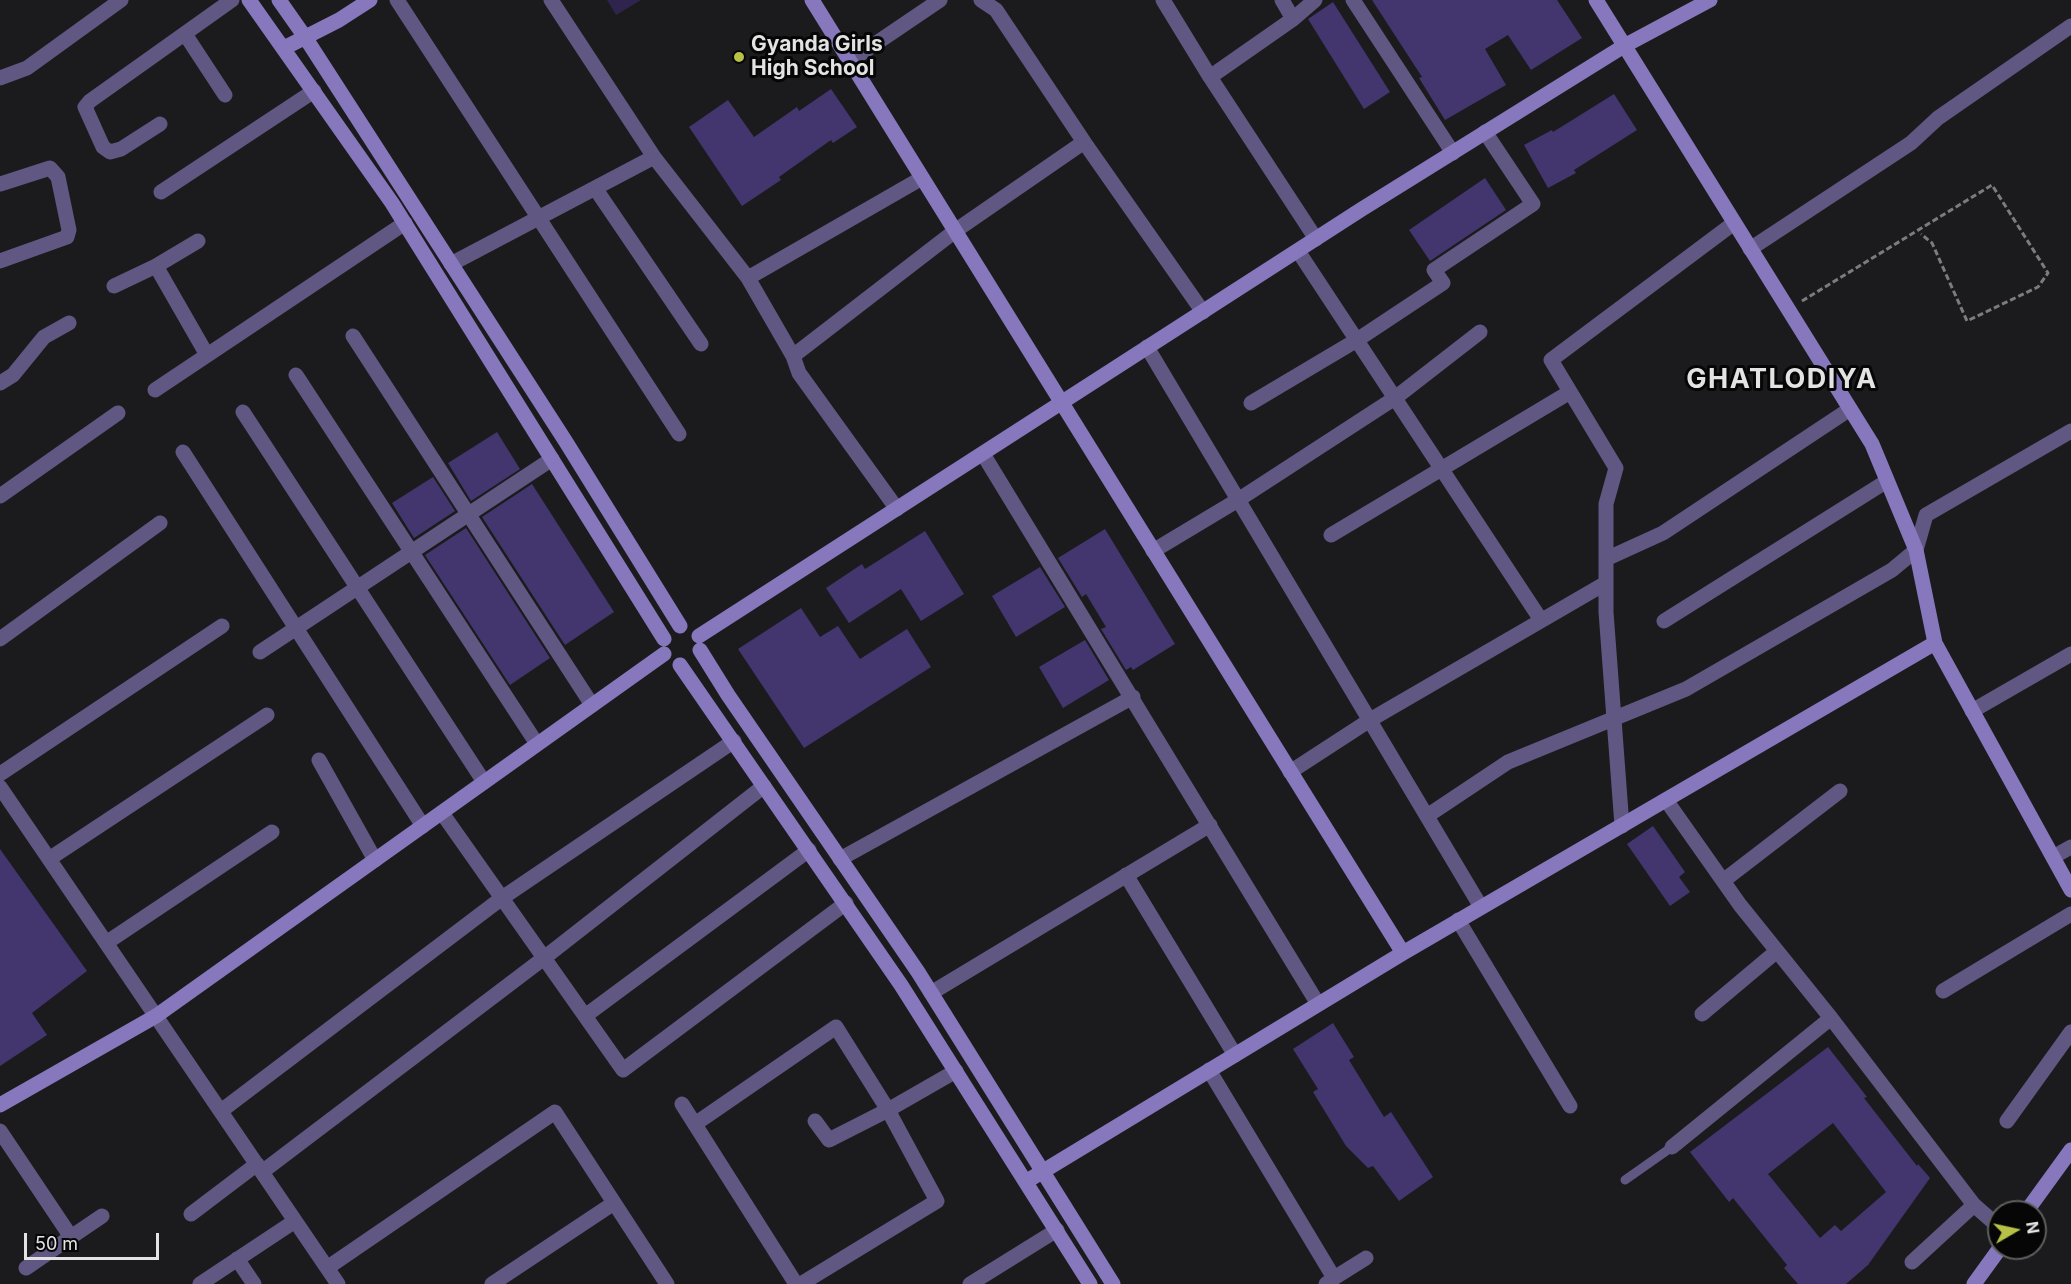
<!DOCTYPE html>
<style>
body{margin:0}
#map{position:relative;width:2071px;height:1284px;overflow:hidden;background:#1b1b1d;font-family:Inter,sans-serif}
canvas{display:block}
.north{position:absolute;left:1987px;top:1200px;width:60px;height:60px;box-sizing:border-box;background:#060607;border:2px solid #5e5e5f;border-radius:50%;rotate:81deg;font-size:16px;font-weight:700;line-height:24px;text-align:center;color:#e3e3e4}
.north::after{content:'';display:block;margin:auto;width:21px;height:27px;background:#b8c147;clip-path:polygon(50% 0,100% 100%,50% 72%,0 100%)}
.scale{position:absolute;left:24px;top:1233px;width:135px;height:27px;box-sizing:border-box;border:3px solid #e3e3e4;border-top:0;padding-left:8px;font-size:18px;line-height:21px;white-space:nowrap;color:#e3e3e4;-webkit-text-stroke:4px #060607;paint-order:stroke}
</style>
<div id="map">
<canvas width="2071" height="1284"></canvas>
<div class="north">N</div>
<div class="scale">50 m</div>
</div>
<script>
const context = document.querySelector('canvas').getContext('2d');
context.lineJoin = 'round';
function fillPath(path, color) { context.fillStyle = color; context.fill(path, 'evenodd'); }
const toPath = rows => new Path2D(rows.map(r => 'M' + r).join(''));
function trace(path, color, width, dash) { context.strokeStyle = color; context.lineWidth = width; context.lineCap = dash ? 'butt' : 'round'; context.setLineDash(dash || []); context.stroke(path); }
function drawText(font, color, halo, rows, align = 'center') {
  context.font = font + ' Inter,sans-serif'; context.lineWidth = 6; context.setLineDash([]); context.textBaseline = 'middle'; context.strokeStyle = halo; context.fillStyle = color; for (const [text, x, y, turn = 0] of rows) {
    context.save(); context.translate(x, y); context.rotate((+turn || 0) * Math.PI / 180); context.textAlign = isNaN(turn) ? turn : align; if (halo) context.strokeText(text, 0, 0); context.fillText(text, 0, 0); context.restore();
  }
}
fillPath(toPath([
 [607,0,641,0,616,15]
]), '#2e244e');
fillPath(toPath([
 [1372,0,1557,0,1582,38,1531,70,1508,35,1485,49,1506,85,1445,120,1419,78,1422,77],
 [1333,2,1390,92,1364,109,1308,19],
 [831,89,857,127,833,143,831,140,779,177,781,180,742,206,689,127,728,100,754,137,797,107,799,111],
 [1614,94,1637,130,1574,170,1576,173,1548,188,1524,145,1552,130,1553,132],
 [1485,178,1506,210,1430,261,1409,230],
 [497,432,520,469,471,501,448,463],
 [433,477,455,511,414,538,392,503],
 [532,484,614,612,565,645,482,517],
 [466,528,550,658,510,685,425,555],
 [1105,529,1175,644,1133,670,1131,667,1126,670,1101,629,1106,627,1086,594,1082,597,1058,558],
 [925,531,964,594,921,621,901,589,849,623,826,588,862,564,865,569],
 [1040,567,1065,607,1016,637,992,596],
 [801,608,820,637,838,626,860,659,907,629,931,667,804,748,738,649],
 [1085,640,1109,680,1063,708,1039,667],
 [1653,826,1685,872,1679,877,1690,892,1670,906,1627,844],
 [0,849,87,971,32,1013,47,1035,0,1066],
 [1333,1023,1354,1057,1349,1060,1384,1117,1391,1112,1433,1177,1399,1201,1373,1166,1368,1168,1346,1146,1313,1092,1318,1089,1293,1049],
 [1828,1047,1867,1097,1864,1098,1917,1166,1918,1164,1930,1178,1868,1265,1846,1284,1798,1284,1784,1268,1787,1265,1733,1198,1729,1202,1690,1152],
 [1833,1123,1886,1192,1841,1231,1835,1225,1820,1238,1768,1174]
]), '#43356d');
trace(toPath([
 [1802,301,1992,185,2048,273,2038,287,1967,321,1932,243,1921,234]
]), '#7c7c7d', 3, [6, 3]);
trace(toPath([
 [1625,1180,1672,1147]
]), '#605782', 9);
trace(toPath([
 [397,0,679,434],
 [551,0,654,157,748,278,793,356,799,373,897,509],
 [981,0,996,10,1084,142,1203,312],
 [1163,0,1210,77,1316,239],
 [1282,0,1293,19],
 [1353,0,1453,153],
 [185,34,225,95],
 [850,61,940,0],
 [1210,77,1293,19,1315,0],
 [0,78,27,68,121,0],
 [160,124,121,149,110,152,103,147,85,107,90,101,232,0],
 [0,184,50,168,58,177,69,230,67,237,0,261],
 [595,188,701,344],
 [161,192,314,91],
 [198,241,156,266,207,355],
 [1750,249,1911,143,1938,118,2071,26],
 [1298,251,1541,620],
 [451,264,654,157],
 [748,278,922,178],
 [114,286,156,266],
 [353,336,592,705],
 [1147,347,1481,907],
 [793,356,955,231,1084,142],
 [296,375,537,744],
 [0,383,13,375,44,337,69,323],
 [155,390,405,223],
 [1251,403,1357,340,1443,283,1434,270,1533,204,1485,132],
 [243,412,484,782],
 [183,452,423,826],
 [983,454,1318,1004],
 [0,496,118,413],
 [1331,535,1570,392],
 [1153,551,1238,500,1395,398,1480,332],
 [1606,559,1663,533,1850,409],
 [1664,621,1887,481],
 [0,639,160,523],
 [260,652,552,459],
 [1972,711,2071,654],
 [319,760,375,860],
 [1290,772,1370,720,1606,583],
 [0,774,222,626],
 [0,787,338,1284],
 [1666,800,1740,905,1831,1018,1974,1205,1999,1227],
 [442,813,623,1070,846,903],
 [1427,816,1508,762,1686,689,1892,570,1916,550,1926,515,2071,431],
 [1622,826,1606,612,1606,504,1616,468,1551,360,1734,223],
 [2053,857,2071,847],
 [49,859,267,715],
 [840,859,1133,697],
 [1126,875,1235,1055],
 [1723,881,1840,791],
 [1458,920,1570,1106],
 [106,943,272,832],
 [1943,991,2071,914],
 [931,993,1210,825],
 [1702,1014,1777,951],
 [585,1016,809,850],
 [1209,1070,1334,1278,1326,1284],
 [682,1104,796,1284],
 [221,1111,502,898,734,741],
 [2007,1121,2071,1032],
 [695,1124,836,1027,888,1110,829,1140,815,1121],
 [0,1131,71,1237,102,1216],
 [1672,1147,1831,1018],
 [262,1172,544,958,764,786],
 [191,1214,257,1164],
 [237,1259,254,1284],
 [1912,1262,1974,1205],
 [26,1268,71,1237],
 [327,1268,555,1112,667,1284],
 [1334,1278,1366,1258],
 [200,1284,295,1221],
 [492,1284,614,1203],
 [801,1284,937,1201,888,1110,956,1071],
 [970,1284,1057,1230]
]), '#605782', 15);
trace(toPath([
 [249,0,392,203,664,639],
 [279,0,305,37,566,442,680,626],
 [812,0,1403,953],
 [1596,0,1872,444,1916,550,1935,643],
 [284,48,339,20,370,0],
 [699,636,1362,209,1624,46,1710,0],
 [700,650,728,695,918,972,1113,1284],
 [680,665,901,985,1090,1284],
 [0,1105,156,1016,664,654],
 [1027,1181,1403,953,1935,643,2071,890],
 [2026,1212,2071,1150],
 [1974,1284,2000,1248]
]), '#8778be', 15);
for (const [x, y, r, color] of [
 [739,57,6,"#b8c147"]
]) { const dot = new Path2D(); dot.arc(x, y, r, 0, 2 * Math.PI); context.fillStyle = color; context.fill(dot); trace(dot, '#060607', 2); }
drawText('bold 21px', '#e3e3e4', '#060607', [
 ["Gyanda Girls",751,45],
 ["High School",751,69]
], 'left');
context.letterSpacing = '1.5px';
drawText('bold 27px', '#e3e3e4', '#060607', [
 ["GHATLODIYA",1782,380]
]);
context.letterSpacing = '0px';
</script>
